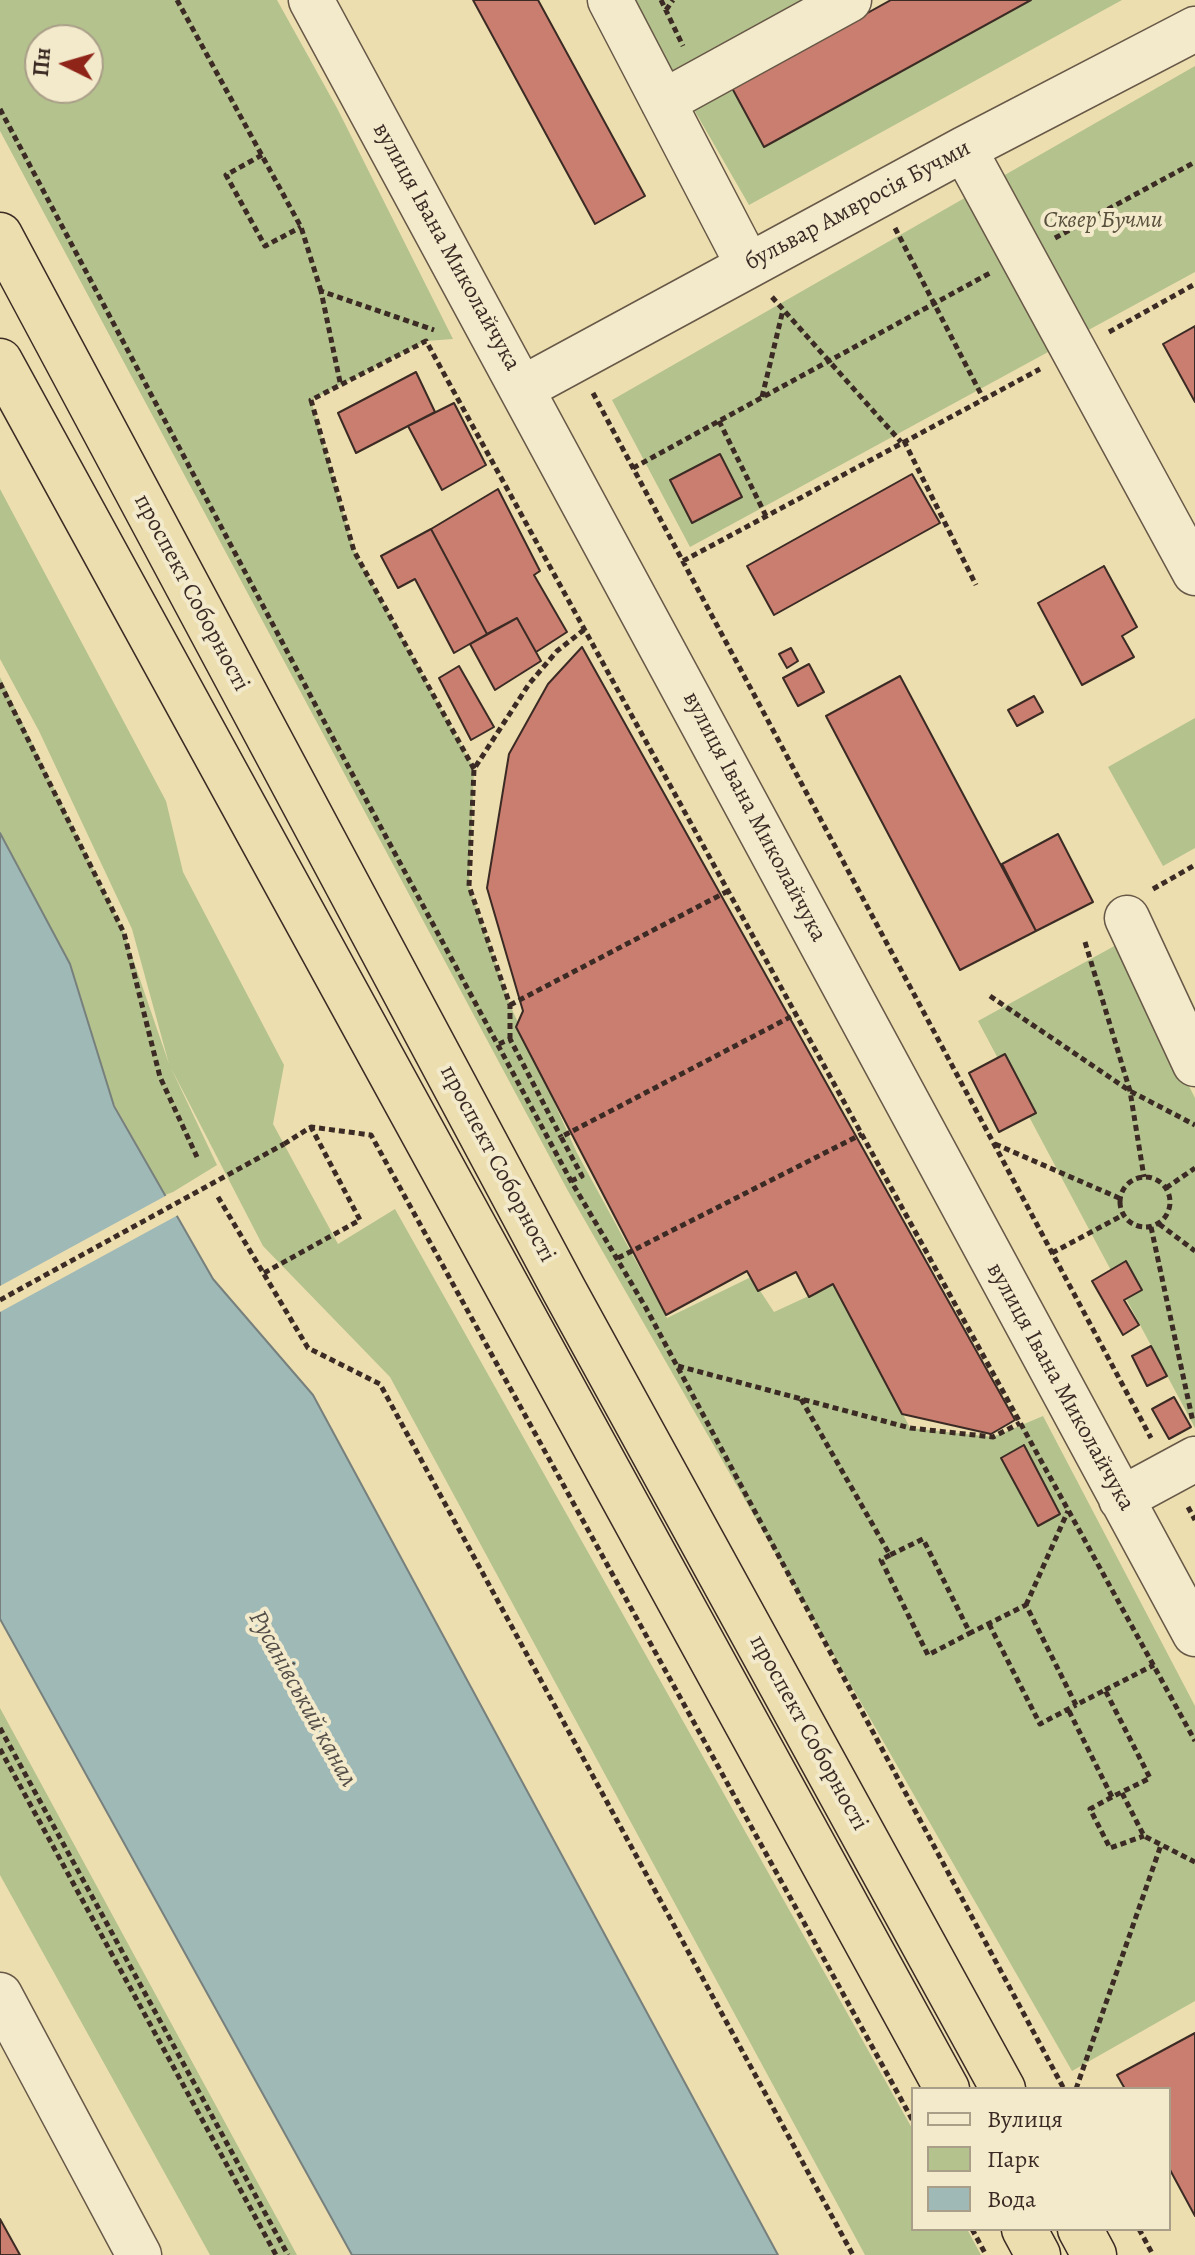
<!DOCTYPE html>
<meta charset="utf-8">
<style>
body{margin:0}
#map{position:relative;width:1195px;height:2255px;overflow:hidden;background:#ecdeaf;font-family:Alegreya,serif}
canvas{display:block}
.legend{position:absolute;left:911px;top:2087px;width:260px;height:144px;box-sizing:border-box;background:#f3eacb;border:2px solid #a99e88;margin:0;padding:10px 14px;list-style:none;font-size:24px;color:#3b2b24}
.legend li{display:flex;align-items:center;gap:16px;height:40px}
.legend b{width:40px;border:2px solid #a99e88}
.north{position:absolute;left:24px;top:24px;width:80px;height:80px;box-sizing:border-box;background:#f3eacb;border:2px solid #a99e88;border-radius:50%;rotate:275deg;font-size:22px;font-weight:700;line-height:32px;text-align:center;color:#3b2b24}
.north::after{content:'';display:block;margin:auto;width:28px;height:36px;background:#8f2418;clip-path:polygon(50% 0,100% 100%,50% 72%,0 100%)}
</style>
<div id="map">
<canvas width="1195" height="2255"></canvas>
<ul class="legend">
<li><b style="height:10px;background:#f3eacb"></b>Вулиця</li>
<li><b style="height:22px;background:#b4c28d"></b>Парк</li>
<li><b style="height:22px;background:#9fb9b7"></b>Вода</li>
</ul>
<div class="north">Пн</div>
</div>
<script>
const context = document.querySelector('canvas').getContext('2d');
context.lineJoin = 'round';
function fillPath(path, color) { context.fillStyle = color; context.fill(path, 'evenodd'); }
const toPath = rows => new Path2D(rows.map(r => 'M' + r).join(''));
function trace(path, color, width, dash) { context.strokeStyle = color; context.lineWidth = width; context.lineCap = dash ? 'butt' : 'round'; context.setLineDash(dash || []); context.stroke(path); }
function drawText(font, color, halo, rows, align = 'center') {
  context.font = font + ' Alegreya,serif'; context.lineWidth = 8; context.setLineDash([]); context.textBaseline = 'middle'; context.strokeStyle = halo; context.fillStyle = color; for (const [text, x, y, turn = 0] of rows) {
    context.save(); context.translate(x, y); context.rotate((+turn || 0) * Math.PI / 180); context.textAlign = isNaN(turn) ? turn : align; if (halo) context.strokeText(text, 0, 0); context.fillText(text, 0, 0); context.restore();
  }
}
fillPath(toPath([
 [0,0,277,0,337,108,453,339,426,341,311,400,354,551,474,769,469,886,510,1005,577,1153,667,1318,751,1277,774,1312,837,1283,910,1428,993,1437,1043,1416,1195,1706,1195,2001,1072,2071,568,1191,0,131],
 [40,40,88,40,88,88,40,88],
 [633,0,822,0,673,77],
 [1031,0,1122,0,749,205,693,108,732,88,765,146],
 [1195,66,1195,272,690,547,612,400],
 [0,489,166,801,183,872,284,1065,273,1124,338,1244,395,1209,913,2130,913,2229,967,2229,981,2255,865,2255,390,1377,263,1246,171,1068,217,1165,173,1192,165,1195,113,1102,70,964,0,833,0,677,124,933,169,1064,132,929,39,731,0,659],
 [1195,718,1195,848,1163,866,1108,767],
 [1118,944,1195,1098,1195,1428,978,1021],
 [0,1708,297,2255,210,2255,0,1875]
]), '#b4c28d');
const water = toPath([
 [0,833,70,964,114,1106,213,1279,313,1395,778,2255,352,2255,0,1619,0,833]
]);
fillPath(water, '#9fb9b7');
trace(water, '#77807c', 2);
fillPath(toPath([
 [169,1194,180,1214,0,1312,0,1286]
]), '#ecdeaf');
const building = toPath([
 [473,0,538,0,645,196,595,224,473,0],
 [891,0,1031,0,764,147,732,88,891,0],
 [1195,326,1195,402,1163,344,1195,326],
 [416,372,435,412,356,453,338,413,416,372],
 [454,403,486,465,442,490,408,426,454,403],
 [720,454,742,497,692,523,670,480,720,454],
 [912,474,940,523,774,615,747,566,912,474],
 [498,489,540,571,534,575,567,632,536,652,517,618,487,634,431,529,498,489],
 [431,529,487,634,454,653,415,579,398,588,381,556,431,529],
 [1104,566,1137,627,1122,636,1134,657,1082,685,1038,603,1104,566],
 [517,618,541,661,495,690,470,644,517,618],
 [582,647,1015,1420,991,1434,902,1414,833,1284,809,1297,796,1272,758,1291,747,1271,666,1315,516,1027,523,1011,487,888,509,754,548,684,582,647],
 [791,648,798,661,787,668,779,654,791,648],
 [809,664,824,692,798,706,783,678,809,664],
 [459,666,494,727,471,740,439,678,459,666],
 [900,676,1036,931,960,970,826,716,900,676],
 [1034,696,1043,712,1017,726,1008,710,1034,696],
 [1058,834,1093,902,1036,931,1002,864,1058,834],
 [1005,1054,1036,1113,999,1132,969,1073,1005,1054],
 [1126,1261,1142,1290,1124,1300,1139,1325,1123,1335,1092,1281,1126,1261],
 [1151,1346,1167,1376,1147,1386,1132,1356,1151,1346],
 [1174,1397,1191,1427,1169,1439,1152,1409,1174,1397],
 [1024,1445,1060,1514,1038,1526,1001,1458,1024,1445],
 [1195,2033,1195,2216,1169,2168,1169,2089,1125,2089,1117,2075,1195,2033],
 [0,2219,20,2255,0,2255,0,2219]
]);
fillPath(building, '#ca7e70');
trace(building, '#3b2b24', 2);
const minor = toPath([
 [311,0,1195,1634],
 [610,0,748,265],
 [663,102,849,0],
 [964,149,1195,573],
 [523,388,964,149,1195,29],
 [1127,918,1195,1064],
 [1121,1499,1195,1459],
 [0,1995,139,2255]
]);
const highway = toPath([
 [0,235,564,1290,1003,2089],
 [0,361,947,2089],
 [1024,2229,1038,2255],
 [1080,2229,1094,2255]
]);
trace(minor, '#675847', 47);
trace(highway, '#3b2b24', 47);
trace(toPath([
 [177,0,301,227,321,291],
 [661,0,683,46],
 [666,10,673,0],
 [0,109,334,740,571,1181,646,1308,1064,2089],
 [262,155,226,175,265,246,301,227],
 [895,228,983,398],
 [1055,238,1195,162],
 [772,297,901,442],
 [1109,332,1195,284],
 [340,382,321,291,434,330],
 [593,393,1151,1438],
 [762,397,783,310],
 [719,421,766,516],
 [904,441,976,585],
 [633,468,990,273],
 [683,561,1040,369],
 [0,683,124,933,160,1077,197,1157],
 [474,769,354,551,311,400,426,341,1195,1741],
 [1153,889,1195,865],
 [1085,942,1130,1091,1144,1177],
 [990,996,1130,1091,1195,1125],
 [510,1005,728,891],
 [510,1039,510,1005,469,886,474,769,529,684,557,651,585,629],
 [499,1044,510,1039,561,1137],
 [284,1144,311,1127,371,1135,913,2121],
 [995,1144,1119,1198],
 '1120 1202a25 25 0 1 1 50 0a25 25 0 1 1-50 0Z',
 [571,1181,582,1176,561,1137,796,1014],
 [1166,1188,1195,1168],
 [218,1197,308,1348,380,1384,853,2255],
 [1159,1224,1195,1251],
 [1151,1227,1193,1422],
 [1052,1253,1123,1215],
 [618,1258,862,1134],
 [264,1273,360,1220,311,1127],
 [678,1366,910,1428,993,1437,1020,1423],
 [801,1399,890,1555,923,1539,970,1633,1026,1605,1076,1705,1105,1690,1150,1778,1112,1797,1068,1709],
 [1188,1507,1195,1520],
 [890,1555,881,1560,928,1655,970,1633],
 [1026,1605,1068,1511],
 [989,1624,1040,1724,1076,1705],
 [1105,1690,1154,1665],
 [0,1728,288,2255],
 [0,1749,276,2255],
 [1122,1793,1144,1836,1195,1862],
 [1112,1797,1090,1809,1110,1848,1144,1836],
 [1076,2089,1161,1845],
 [972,2229,986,2255],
 [1139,2229,1153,2255]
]), '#3b2b24', 5, [6, 4]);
trace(minor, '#f3eacb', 44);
trace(highway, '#ecdeaf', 44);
trace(toPath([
 [0,1300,284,1144]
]), '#3b2b24', 5, [6, 4]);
drawText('24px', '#3b2b24', '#f3eacb', [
 ["бульвар Амвросія Бучми",858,206,-28],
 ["вулиця Івана Миколайчука",446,247,61],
 ["проспект Соборності",191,593,62],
 ["вулиця Івана Миколайчука",754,817,62],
 ["проспект Соборності",497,1164,62],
 ["вулиця Івана Миколайчука",1060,1387,61],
 ["проспект Соборності",808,1733,61]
]);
drawText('italic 24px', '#59513e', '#f3eacb', [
 ["Сквер Бучми",1103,221]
]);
drawText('italic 26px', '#544e49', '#f3eacb', [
 ["Русанівський канал",302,1699,61]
]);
</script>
